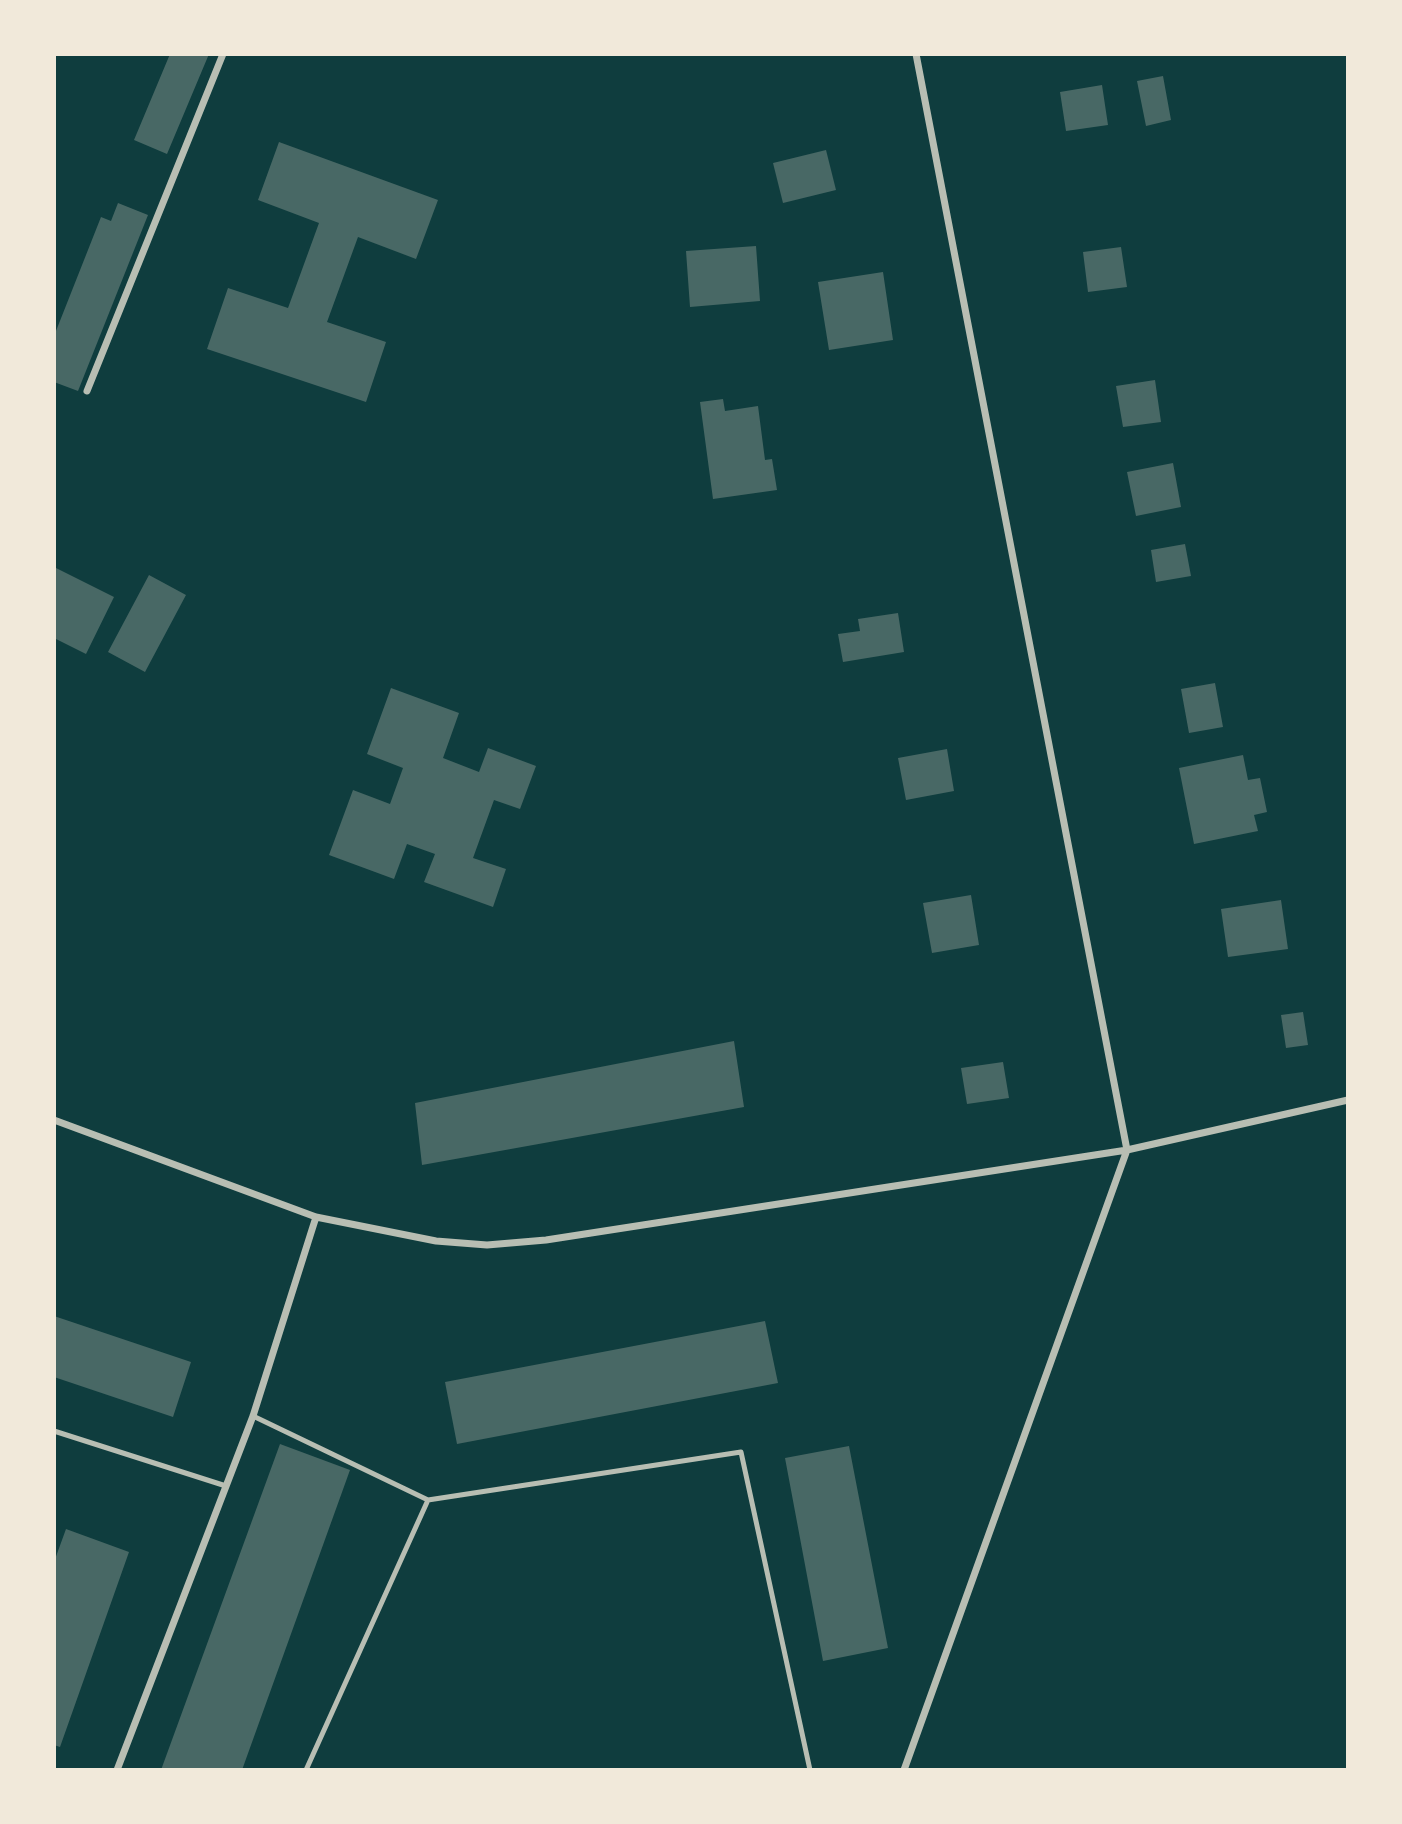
<!DOCTYPE html>
<style>
body{margin:0}
#map{position:relative;width:1402px;height:1824px;overflow:hidden;background:#0f3d3e;font-family:"Golos Text",sans-serif}
canvas{display:block}
.frame{position:absolute;inset:0;border:56px solid #f1e9da;pointer-events:none}
</style>
<div id="map">
<canvas width="1402" height="1824"></canvas>
<div class="frame"></div>
</div>
<script>
const context = document.querySelector('canvas').getContext('2d');
context.lineJoin = 'round';
function fillPath(path, color) { context.fillStyle = color; context.fill(path, 'evenodd'); }
const toPath = rows => new Path2D(rows.map(r => 'M' + r).join(''));
function trace(path, color, width, dash) { context.strokeStyle = color; context.lineWidth = width; context.lineCap = dash ? 'butt' : 'round'; context.setLineDash(dash || []); context.stroke(path); }
fillPath(toPath([
 [170,54,209,54,167,154,134,140],
 [1163,76,1171,120,1146,126,1137,81],
 [1102,85,1108,125,1066,131,1060,92],
 [279,142,438,200,416,259,358,237,327,322,386,342,366,402,207,349,228,288,288,308,319,223,258,200],
 [826,150,836,190,783,203,773,163],
 [118,203,148,215,78,391,54,382,54,336,101,217,111,221],
 [756,246,760,301,690,307,686,251],
 [1121,247,1127,287,1088,292,1083,252],
 [883,272,893,340,829,350,818,282],
 [1155,380,1161,422,1123,427,1116,386],
 [723,399,725,411,758,406,765,460,772,459,777,490,713,499,700,402],
 [1173,463,1181,507,1136,516,1127,472],
 [1185,544,1191,576,1156,582,1151,550],
 [54,567,114,597,86,654,54,638],
 [149,575,186,595,145,672,108,652],
 [898,613,904,652,843,662,838,634,860,631,858,619],
 [1215,683,1223,727,1189,733,1181,689],
 [391,688,459,713,443,758,479,772,488,748,536,766,520,809,494,800,473,858,506,869,493,907,424,882,435,854,407,844,394,879,329,855,353,790,390,804,403,768,367,754],
 [947,749,954,791,906,800,898,758],
 [1243,755,1248,780,1260,778,1267,812,1254,815,1258,831,1194,844,1179,768],
 [971,895,979,945,932,953,923,903],
 [1281,900,1288,949,1228,957,1221,909],
 [1303,1012,1308,1045,1286,1048,1281,1015],
 [734,1041,744,1107,422,1165,415,1103],
 [1003,1062,1009,1098,967,1104,961,1068],
 [54,1316,191,1362,173,1417,54,1377],
 [765,1321,778,1383,457,1444,445,1382],
 [280,1444,350,1470,242,1770,161,1770],
 [849,1446,888,1648,823,1661,785,1458],
 [66,1529,129,1552,60,1747,54,1745,54,1562]
]), '#486865');
trace(toPath([
 [253,1416,428,1500,741,1452,810,1770],
 [54,1431,226,1486],
 [306,1770,428,1500]
]), '#b8beb3', 5);
trace(toPath([
 [916,54,1127,1150],
 [87,391,223,54],
 [54,1120,316,1217,436,1241,487,1245,546,1240,1127,1150,1348,1100],
 [117,1770,253,1416,316,1217],
 [904,1770,1127,1150]
]), '#b8beb3', 7);
</script>
